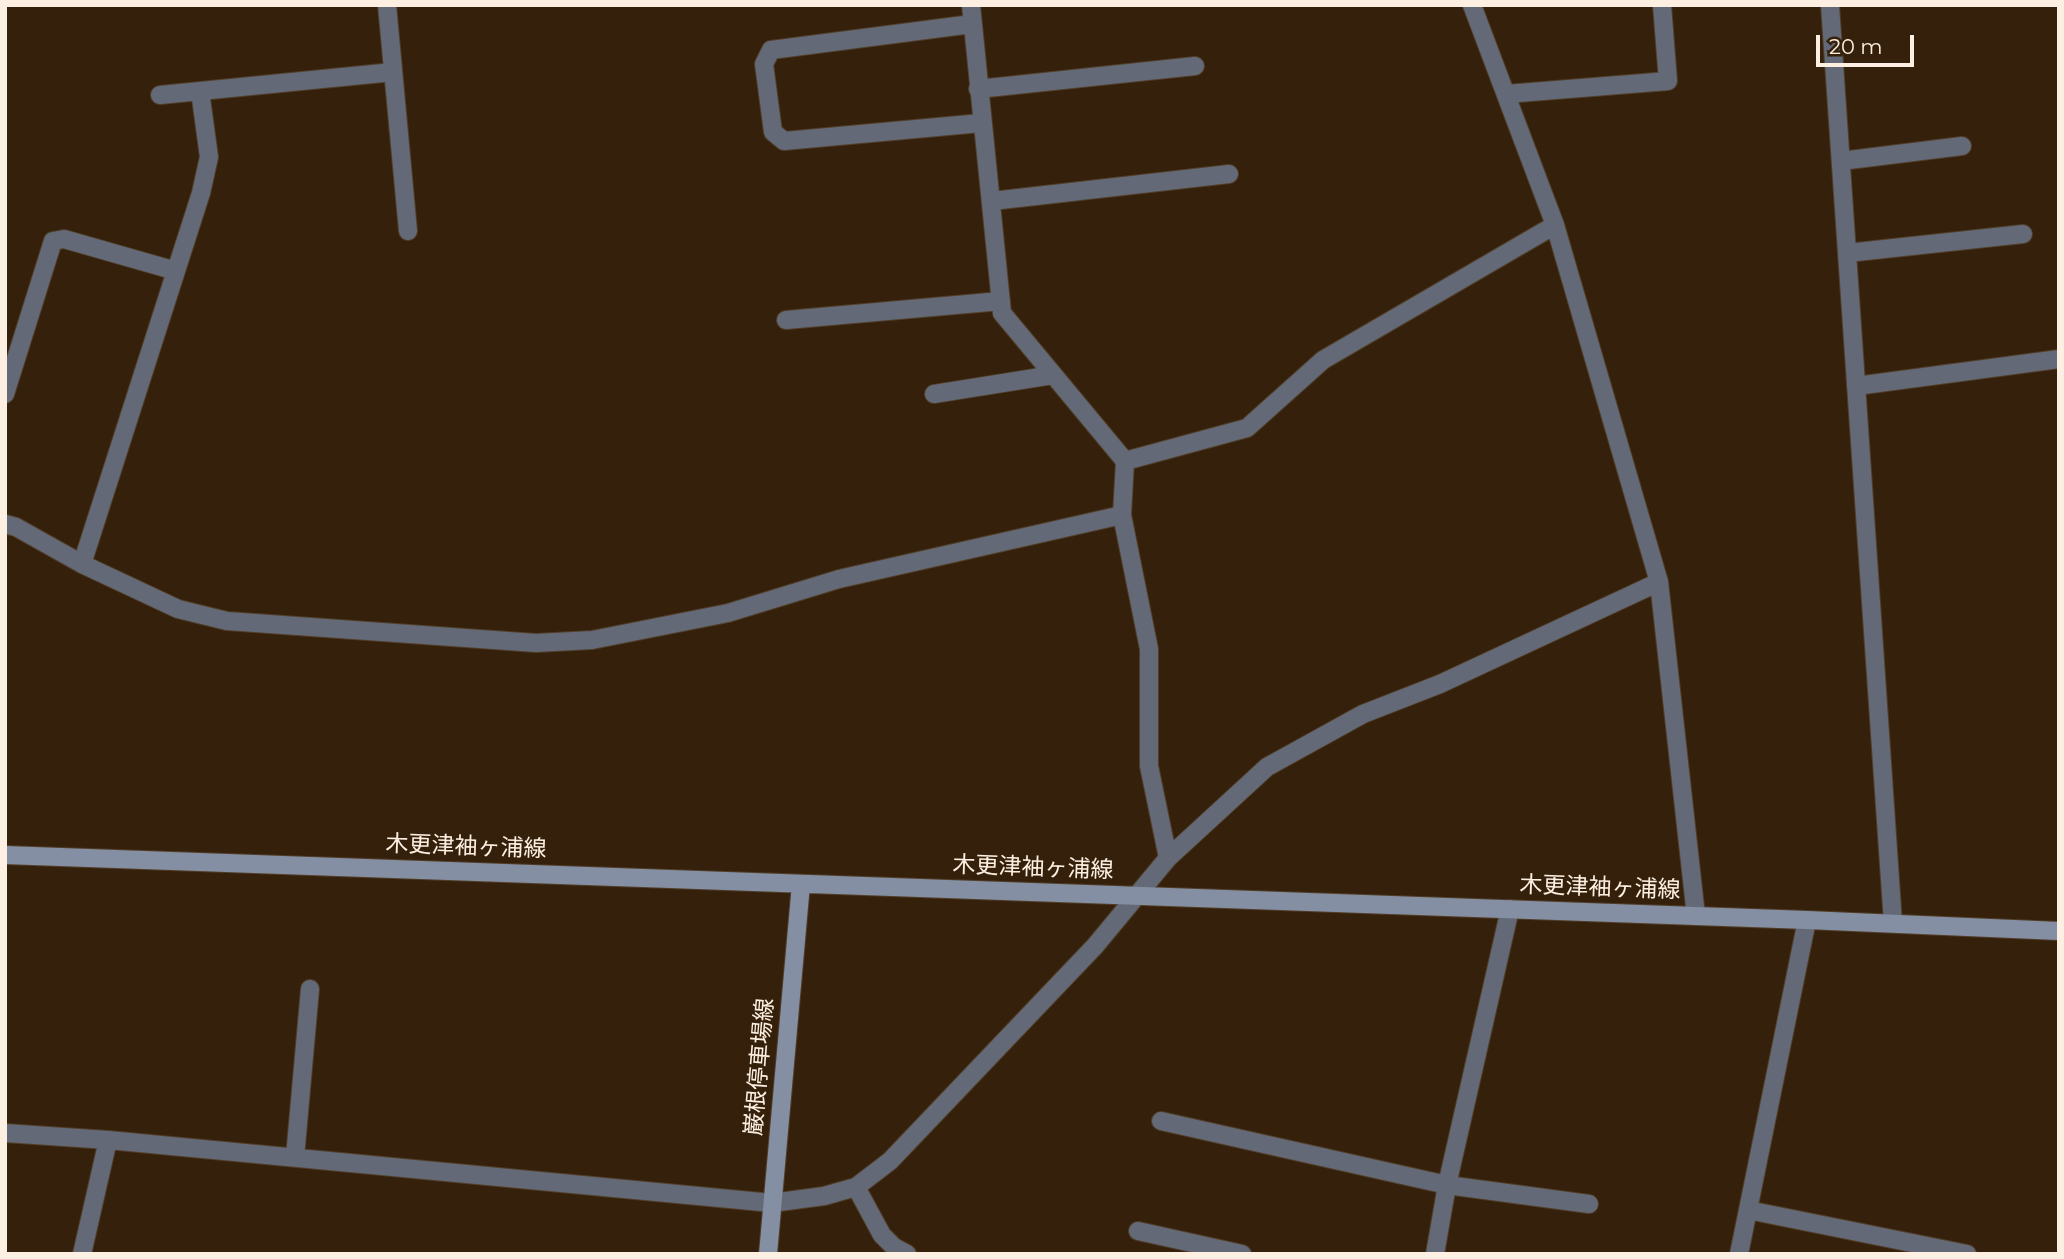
<!DOCTYPE html>
<meta charset="utf-8">
<style>
body{margin:0}
#map{position:relative;width:2064px;height:1259px;overflow:hidden;background:#35210b;font-family:Montserrat,sans-serif}
canvas{display:block}
.frame{position:absolute;inset:0;border:7px solid #fdefe1;pointer-events:none}
.scale{position:absolute;left:1816px;top:35px;width:98px;height:32px;box-sizing:border-box;border:4px solid #fdefe1;border-top:0;padding-left:9px;font-size:21px;line-height:24px;white-space:nowrap;color:#fdefe1;-webkit-text-stroke:5px #35210b;paint-order:stroke}
</style>
<div id="map">
<canvas width="2064" height="1259"></canvas>
<div class="frame"></div>
<div class="scale">20 m</div>
</div>
<script>
const context = document.querySelector('canvas').getContext('2d');
context.lineJoin = 'round';
const toPath = rows => new Path2D(rows.map(r => 'M' + r).join(''));
function trace(path, color, width, dash) { context.strokeStyle = color; context.lineWidth = width; context.lineCap = dash ? 'butt' : 'round'; context.setLineDash(dash || []); context.stroke(path); }
function drawText(font, color, halo, rows, align = 'center') {
  context.font = font + ' Montserrat,"Noto Sans JP",sans-serif'; context.lineWidth = 6; context.setLineDash([]); context.textBaseline = 'middle'; context.strokeStyle = halo; context.fillStyle = color; for (const [text, x, y, turn = 0] of rows) {
    context.save(); context.translate(x, y); context.rotate((+turn || 0) * Math.PI / 180); context.textAlign = isNaN(turn) ? turn : align; if (halo) context.strokeText(text, 0, 0); context.fillText(text, 0, 0); context.restore();
  }
}
const street = toPath([
 [387,5,408,231],
 [971,5,1002,313,1125,461,1122,515,1149,649,1149,766,1168,858],
 [1472,5,1555,225,1659,582,1696,916],
 [1830,5,1893,923],
 [972,24,771,50,764,64,773,132,784,141,981,123],
 [978,89,1195,66],
 [1506,94,1668,81,1662,5],
 [160,95,393,72],
 [1841,161,1962,146],
 [992,201,1229,174],
 [1847,253,2023,234],
 [786,320,1001,301],
 [1856,386,2059,359],
 [5,394,53,241,64,239,176,271],
 [934,394,1053,375],
 [1125,461,1247,428,1323,360,1555,225],
 [5,524,16,527,82,564,178,609,227,621,536,643,592,640,728,613,839,579,1122,515],
 [82,564,201,193,209,157,200,91],
 [1161,1121,1447,1185,1589,1204],
 [5,1133,108,1140,772,1203,824,1196,856,1187,890,1161,1095,946,1168,858,1267,767,1363,714,1440,684,1659,582],
 [295,1157,310,989],
 [856,1187,882,1235,894,1247,907,1254],
 [1748,1210,1967,1254],
 [1138,1231,1242,1254],
 [82,1254,108,1140],
 [1435,1254,1447,1185,1510,909],
 [1739,1254,1807,920]
]);
const secondary = toPath([
 [5,855,1807,920,2059,931],
 [768,1254,801,884]
]);
trace(street, '#513e29', 20);
trace(secondary, '#513e29', 20);
trace(street, '#636976', 18);
trace(secondary, '#858fa3', 18);
drawText('23px', '#fdefe1', '#35210b', [
 ["木更津袖ヶ浦線",466,847,2],
 ["木更津袖ヶ浦線",1033,868,2],
 ["木更津袖ヶ浦線",1600,888,2],
 ["巌根停車場線",760,1067,-85]
]);
</script>
